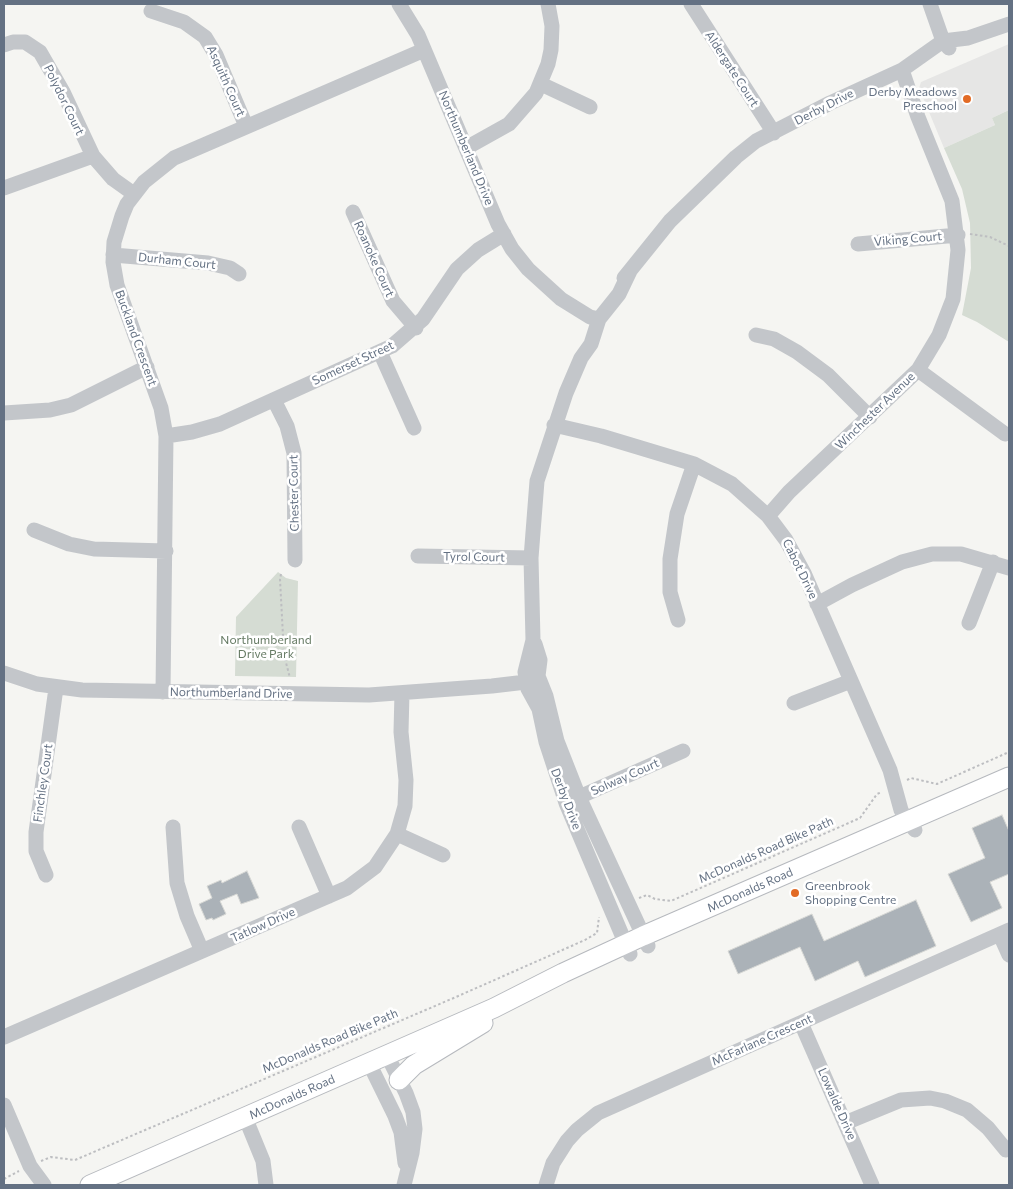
<!DOCTYPE html>
<style>
body{margin:0}
#map{position:relative;width:1013px;height:1189px;overflow:hidden;background:#f5f5f2;font-family:Commissioner,sans-serif}
canvas{display:block}
.frame{position:absolute;inset:0;border:5px solid #647183;pointer-events:none}
</style>
<div id="map">
<canvas width="1013" height="1189"></canvas>
<div class="frame"></div>
</div>
<script>
const context = document.querySelector('canvas').getContext('2d');
context.lineJoin = 'round';
function fillPath(path, color) { context.fillStyle = color; context.fill(path, 'evenodd'); }
const toPath = rows => new Path2D(rows.map(r => 'M' + r).join(''));
function trace(path, color, width, dash) { context.strokeStyle = color; context.lineWidth = width; context.lineCap = dash ? 'butt' : 'round'; context.setLineDash(dash || []); context.stroke(path); }
function drawText(font, color, halo, rows, align = 'center') {
  context.font = font + ' Commissioner,sans-serif'; context.lineWidth = 5; context.setLineDash([]); context.textBaseline = 'middle'; context.strokeStyle = halo; context.fillStyle = color; for (const [text, x, y, turn = 0] of rows) {
    context.save(); context.translate(x, y); context.rotate((+turn || 0) * Math.PI / 180); context.textAlign = isNaN(turn) ? turn : align; if (halo) context.strokeText(text, 0, 0); context.fillText(text, 0, 0); context.restore();
  }
}
fillPath(toPath([
 [1009,44,1009,110,992,118,995,125,944,148,919,88,921,82]
]), '#e6e6e5');
fillPath(toPath([
 [1009,110,1009,342,977,322,962,315,971,268,970,223,962,189,944,148,995,125,992,118],
 [278,572,286,578,298,581,296,677,235,676,236,617]
]), '#d5dcd3');
const building = toPath([
 [1002,815,1009,831,1009,874,990,882,1002,908,971,922,948,874,985,858,972,828,1002,815],
 [247,871,259,898,241,904,237,894,220,901,226,914,213,920,212,918,206,920,199,904,212,898,207,886,221,880,222,883,247,871],
 [916,900,936,946,865,977,858,961,815,981,800,947,738,974,728,951,812,914,824,941,916,900]
]);
fillPath(building, '#abb2b8');
trace(building, '#d6d7d4', 1);
const major = toPath([
 [399,1080,414,1065,483,1023],
 [90,1185,494,1008,563,973,643,936,1009,777]
]);
trace(major, '#b6b9be', 21);
trace(toPath([
 [970,234,990,237,1009,246],
 [281,574,280,579,284,655,290,678],
 [907,780,911,778,937,784,1009,752],
 [639,898,647,895,655,899,671,901,860,818,877,794,882,792],
 [41,1161,51,1157,75,1160,456,997,585,940,597,933,599,917],
 [4,1179,19,1171]
]), '#bdbec1', 2, [2.5, 2.5]);
trace(toPath([
 [399,4,418,35,498,224,512,249,528,269,561,299,590,317,599,319],
 [691,4,774,133],
 [930,4,943,41,949,48],
 [151,11,184,22,205,37,216,55,246,126],
 [4,45,13,42,25,42,40,52,63,92,93,156,113,179,134,194],
 [541,84,590,107],
 [466,148,509,124,536,93,548,64,551,50,552,26,548,4],
 [4,188,93,156],
 [353,212,393,301,416,328],
 [858,244,958,235],
 [113,255,208,263,230,268,239,274],
 [624,278,670,221,736,157,756,141,830,103,902,70,943,41,968,38,1009,24],
 [756,335,774,339,797,352,828,375,870,417],
 [380,352,414,428],
 [918,370,1005,434],
 [274,400,287,426,294,453,295,560],
 [4,413,50,410,71,405,147,367],
 [554,425,601,436,694,464,732,484,768,516,786,540,804,573,890,770,901,810,907,821,915,830],
 [166,436,192,432,220,424,392,346,423,319,457,269,478,250,504,234],
 [768,516,789,492,918,370,939,335,953,299,958,250,952,201,918,117,902,70],
 [34,530,69,544,94,549,166,551],
 [418,556,531,558],
 [817,604,852,585,902,562,932,554,961,554,1009,568],
 [678,620,670,592,670,559,677,514,694,464],
 [969,623,993,562],
 [535,644,540,660,538,676,546,696,557,741,579,797,648,946],
 [4,673,37,684,82,690,369,695,492,686,526,682,538,676],
 [163,692,166,436,161,408,117,285,113,262,114,242,122,216,127,204,144,182,174,158,424,50],
 [794,703,851,681],
 [570,801,683,751],
 [173,827,177,883,187,916,202,951],
 [299,827,329,896],
 [397,834,443,855],
 [46,875,36,851,36,832,56,688],
 [1000,935,1009,955],
 [630,954,566,803,546,742,539,709,528,689,525,672,533,640,531,558,537,481,566,393,581,358,591,344,599,319,619,294,630,271],
 [801,1023,872,1185],
 [4,1037,347,888,375,867,397,834,405,806,406,780,401,732,402,693],
 [387,1055,406,1093,413,1112,415,1129,412,1153,404,1185],
 [369,1063,395,1116,401,1132,405,1163],
 [4,1105,30,1166,44,1185],
 [245,1117,263,1161,266,1185],
 [845,1123,901,1100,930,1098,945,1101,967,1110,988,1128,1006,1150],
 [546,1185,553,1163,567,1141,577,1130,598,1113,1009,930]
]), '#c3c6ca', 15);
trace(major, '#fff', 19);
for (const [x, y, r, color] of [
 [967,99,5,"#e26b25"],
 [795,893,5,"#e26b25"]
]) { const dot = new Path2D(); dot.arc(x, y, r, 0, 2 * Math.PI); context.fillStyle = color; context.fill(dot); trace(dot, '#fff', 2); }
drawText('12px', '#647183', '#fff', [
 ["Aldergate Court",732,69,57],
 ["Asquith Court",226,81,66],
 ["Polydor Court",64,100,64],
 ["Derby Drive",824,107,-27],
 ["Northumberland Drive",466,148,67],
 ["Viking Court",908,239,-5],
 ["Roanoke Court",374,259,66],
 ["Durham Court",177,261,6],
 ["Buckland Crescent",136,338,70],
 ["Somerset Street",353,363,-25],
 ["Winchester Avenue",875,411,-44],
 ["Chester Court",294,493,-91],
 ["Tyrol Court",474,557,1],
 ["Cabot Drive",800,569,64],
 ["Northumberland Drive",231,693,1],
 ["Solway Court",625,777,-24],
 ["Finchley Court",43,783,-82],
 ["Derby Drive",566,799,69],
 ["McDonalds Road Bike Path",766,850,-24],
 ["McDonalds Road",750,890,-24],
 ["Tatlow Drive",263,925,-24],
 ["McFarlane Crescent",762,1040,-24],
 ["McDonalds Road Bike Path",330,1041,-23],
 ["McDonalds Road",292,1097,-24],
 ["Lowalde Drive",837,1104,66]
]);
drawText('12px', '#647183', '#fff', [
 ["Derby Meadows",957,92],
 ["Preschool",957,106],
 ["Greenbrook",805,886,"left"],
 ["Shopping Centre",805,900,"left"]
], 'right');
drawText('12px', '#657a63', '#fff', [
 ["Northumberland",266,640],
 ["Drive Park",266,654]
]);
</script>
